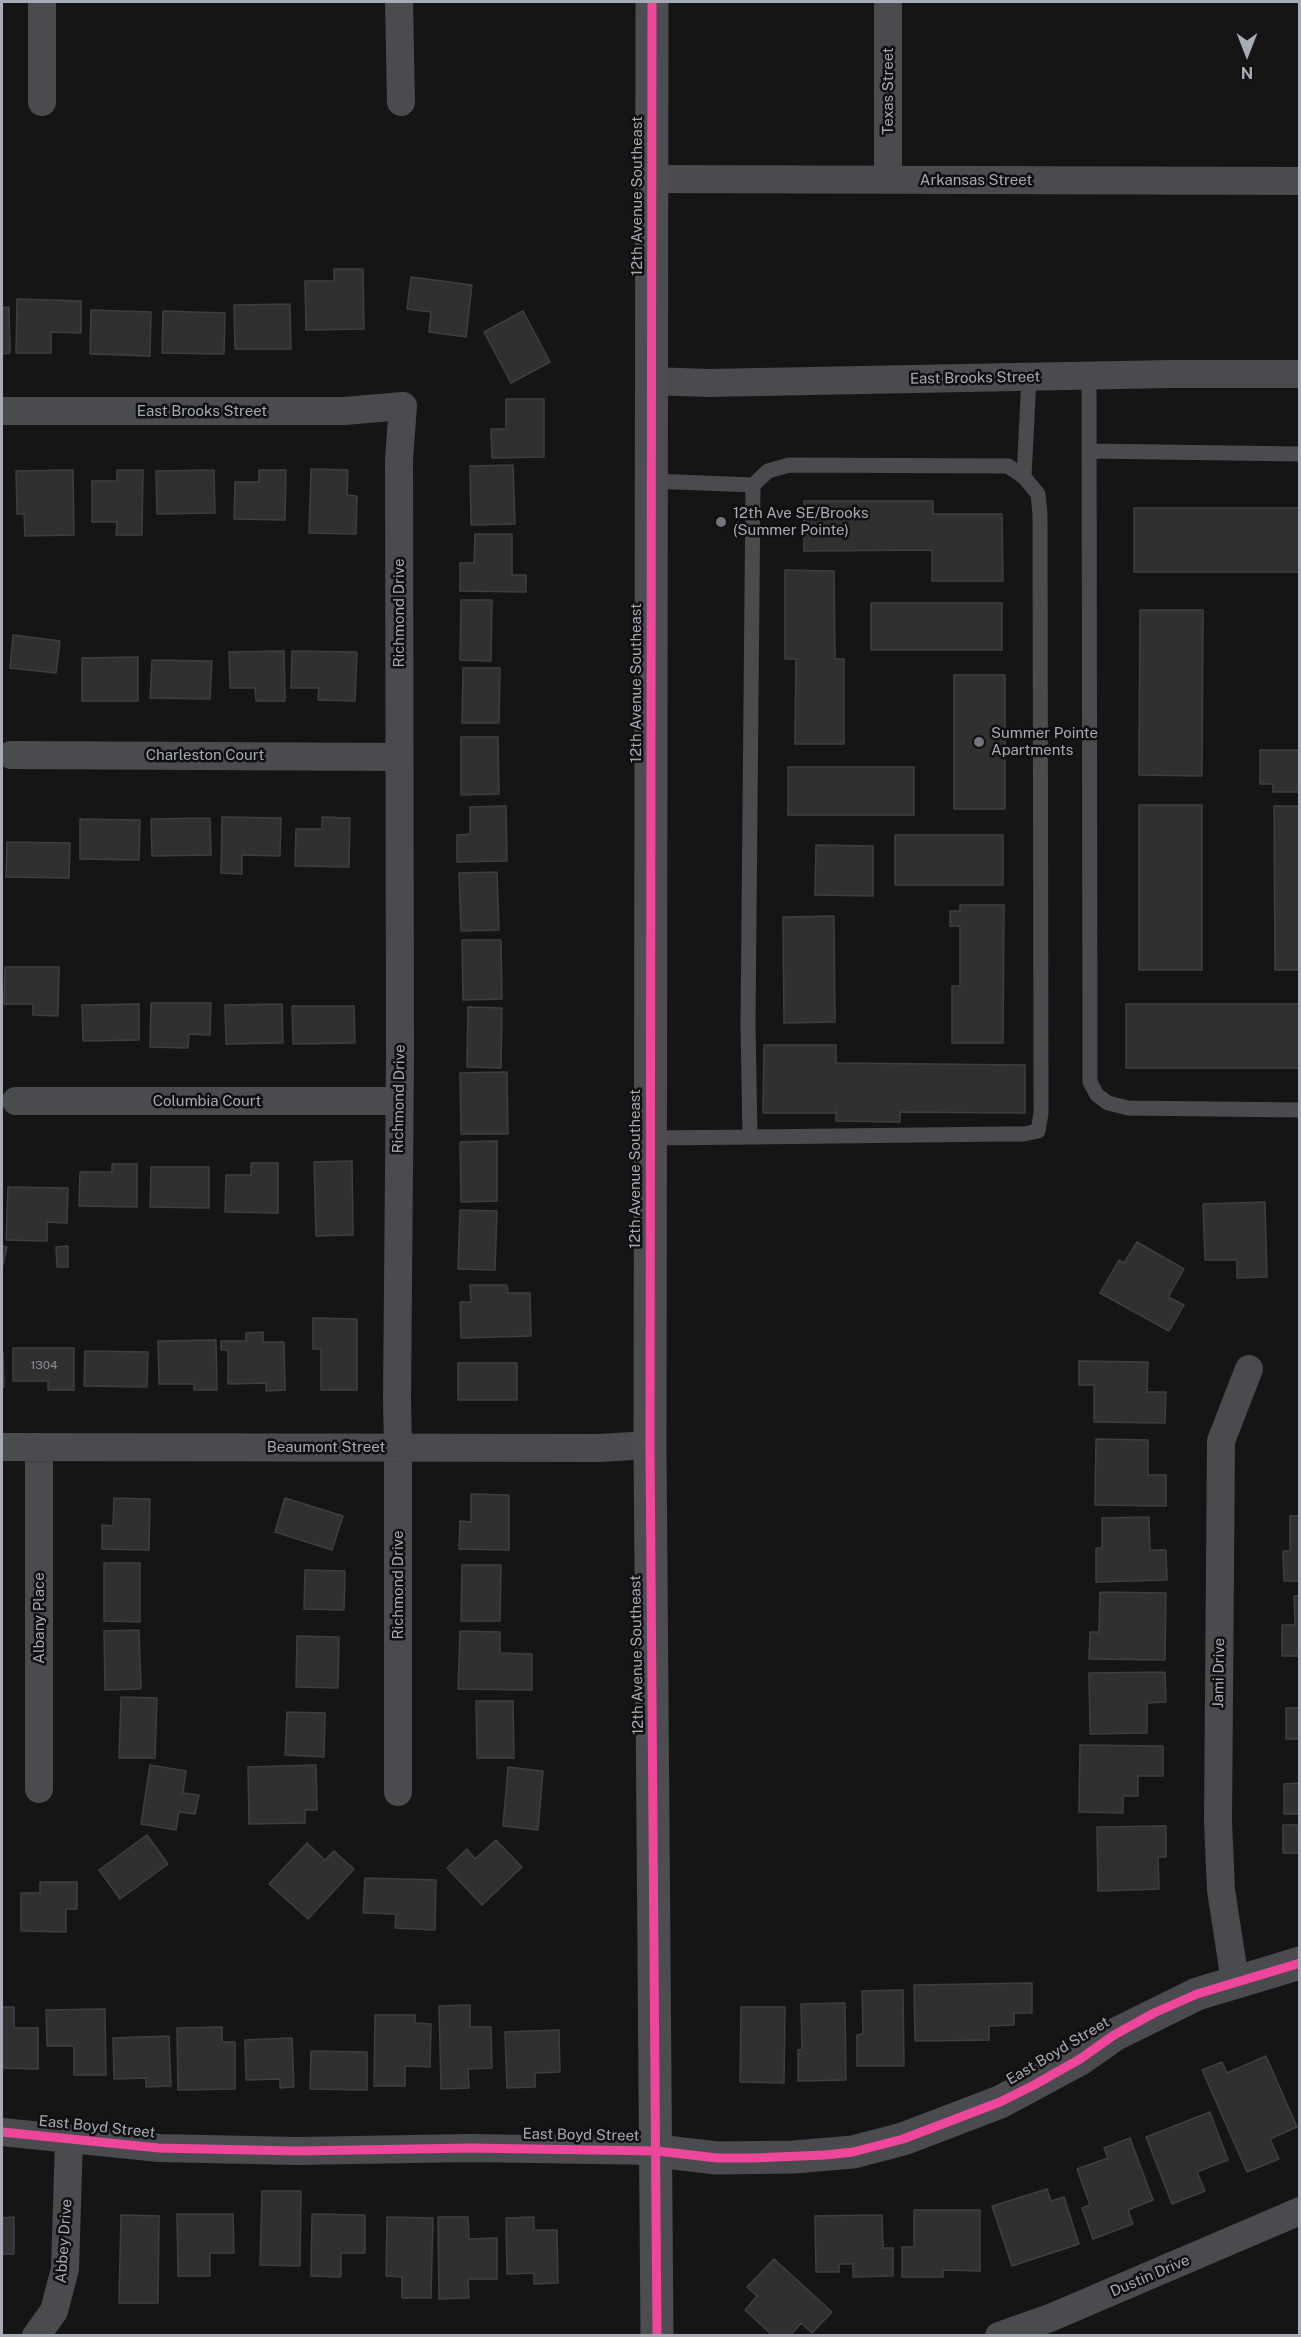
<!DOCTYPE html>
<style>
body{margin:0}
#map{position:relative;width:1301px;height:2337px;overflow:hidden;background:#151516;font-family:"Public Sans",sans-serif}
canvas{display:block}
.frame{position:absolute;inset:0;border:3px solid #a7abb6;pointer-events:none}
.north{position:absolute;left:1217px;top:24px;width:60px;height:60px;-webkit-text-stroke:4px #101011;paint-order:stroke;rotate:180deg;font-size:16px;font-weight:700;line-height:24px;text-align:center;color:#a7abb6}
.north::after{content:'';display:block;margin:auto;width:21px;height:27px;background:#a7abb6;clip-path:polygon(50% 0,100% 100%,50% 72%,0 100%)}
</style>
<div id="map">
<canvas width="1301" height="2337"></canvas>
<div class="frame"></div>
<div class="north">N</div>
</div>
<script>
const context = document.querySelector('canvas').getContext('2d');
context.lineJoin = 'round';
function fillPath(path, color) { context.fillStyle = color; context.fill(path, 'evenodd'); }
const toPath = rows => new Path2D(rows.map(r => 'M' + r).join(''));
function trace(path, color, width, dash) { context.strokeStyle = color; context.lineWidth = width; context.lineCap = dash ? 'butt' : 'round'; context.setLineDash(dash || []); context.stroke(path); }
function drawText(font, color, halo, rows, align = 'center') {
  context.font = font + ' "Public Sans",sans-serif'; context.lineWidth = 5; context.setLineDash([]); context.textBaseline = 'middle'; context.strokeStyle = halo; context.fillStyle = color; for (const [text, x, y, turn = 0] of rows) {
    context.save(); context.translate(x, y); context.rotate((+turn || 0) * Math.PI / 180); context.textAlign = isNaN(turn) ? turn : align; if (halo) context.strokeText(text, 0, 0); context.fillText(text, 0, 0); context.restore();
  }
}
const building = toPath([
 [334,269,363,269,364,329,306,330,305,281,334,281,334,269],
 [411,277,472,285,466,337,429,332,431,312,407,309,411,277],
 [17,299,81,301,81,333,51,332,51,353,16,353,17,299],
 [290,304,291,349,235,349,234,305,290,304],
 [9,307,10,353,2,354,2,308,9,307],
 [91,310,151,312,150,356,90,354,91,310],
 [163,311,225,313,224,354,162,353,163,311],
 [523,311,550,362,511,383,484,332,523,311],
 [506,399,544,399,544,457,492,458,491,429,506,429,506,399],
 [513,465,515,524,471,525,470,466,513,465],
 [311,469,348,470,347,495,357,496,356,534,309,533,311,469],
 [73,470,74,535,25,536,24,514,17,514,16,471,73,470],
 [117,470,143,470,142,535,116,535,117,522,92,522,92,481,117,481,117,470],
 [214,470,215,513,157,514,156,471,214,470],
 [259,470,286,470,285,520,234,519,235,482,259,482,259,470],
 [804,501,933,501,933,514,1002,514,1003,581,932,581,932,550,804,551,804,501],
 [1134,508,1299,508,1299,572,1134,572,1134,508],
 [475,534,512,534,512,575,526,575,526,592,460,591,460,563,474,563,475,534],
 [785,570,834,571,835,659,844,659,844,744,795,744,796,659,785,659,785,570],
 [461,600,492,600,491,661,460,660,461,600],
 [871,603,1002,603,1002,650,871,650,871,603],
 [1140,610,1203,610,1202,776,1139,775,1140,610],
 [13,635,60,641,56,673,10,668,13,635],
 [284,651,285,701,256,701,255,688,230,688,229,652,284,651],
 [292,651,357,652,355,701,318,700,319,688,291,688,292,651],
 [138,657,138,701,82,701,82,658,138,657],
 [152,660,212,661,210,699,150,698,152,660],
 [463,668,500,668,499,723,462,723,463,668],
 [954,675,1005,675,1005,809,954,809,954,675],
 [461,737,498,737,499,794,461,795,461,737],
 [1260,750,1300,750,1300,792,1273,792,1273,784,1260,784,1260,750],
 [788,767,914,767,914,815,788,815,788,767],
 [1139,805,1202,805,1202,970,1139,970,1139,805],
 [506,806,507,861,457,862,457,835,470,834,470,807,506,806],
 [1274,806,1300,806,1300,970,1275,970,1274,806],
 [222,817,281,818,280,856,242,855,242,874,221,873,222,817],
 [322,817,350,818,349,867,295,866,296,829,322,829,322,817],
 [210,818,211,855,152,856,151,819,210,818],
 [80,819,140,820,139,860,80,859,80,819],
 [895,835,1003,835,1003,885,895,885,895,835],
 [7,842,70,843,69,878,6,877,7,842],
 [816,845,873,846,873,896,815,895,816,845],
 [497,872,499,930,461,931,459,873,497,872],
 [960,905,1004,905,1003,1043,952,1043,952,986,960,986,960,926,950,926,950,911,960,911,960,905],
 [834,916,835,1022,784,1023,783,917,834,916],
 [462,940,501,940,502,999,463,1000,462,940],
 [5,967,59,967,58,1016,33,1015,33,1004,4,1004,5,967],
 [151,1003,211,1003,210,1035,189,1034,188,1048,150,1047,151,1003],
 [139,1004,139,1040,83,1041,82,1005,139,1004],
 [282,1004,283,1043,226,1044,225,1005,282,1004],
 [1126,1004,1300,1004,1300,1068,1126,1068,1126,1004],
 [292,1006,354,1006,355,1043,293,1044,292,1006],
 [468,1007,502,1008,501,1068,467,1067,468,1007],
 [764,1045,836,1045,836,1063,1025,1065,1025,1113,900,1112,900,1122,836,1121,836,1111,835,1113,763,1113,764,1045],
 [507,1072,508,1134,461,1134,460,1073,507,1072],
 [497,1141,497,1201,461,1202,460,1142,497,1141],
 [352,1161,353,1235,316,1236,314,1162,352,1161],
 [251,1163,278,1163,278,1213,225,1212,226,1175,251,1175,251,1163],
 [112,1164,137,1164,137,1207,79,1206,80,1172,112,1172,112,1164],
 [151,1167,209,1167,209,1208,150,1207,151,1167],
 [8,1187,68,1188,67,1223,47,1222,47,1241,6,1240,8,1187],
 [1265,1202,1267,1277,1237,1278,1237,1260,1205,1260,1203,1204,1265,1202],
 [460,1210,497,1211,495,1270,458,1269,460,1210],
 [1137,1242,1184,1269,1168,1297,1184,1305,1169,1331,1100,1293,1119,1260,1124,1263,1137,1242],
 [2,1246,7,1247,2,1268,2,1246],
 [68,1246,68,1267,57,1267,56,1247,68,1246],
 [470,1285,507,1285,508,1293,530,1293,531,1336,461,1338,460,1302,471,1302,470,1285],
 [313,1318,357,1319,357,1390,321,1390,321,1349,313,1349,313,1318],
 [263,1332,263,1342,284,1342,285,1390,266,1391,266,1383,228,1384,228,1350,221,1350,221,1341,246,1341,246,1333,263,1332],
 [216,1340,217,1390,194,1390,194,1384,159,1384,158,1341,216,1340],
 [13,1348,74,1348,74,1390,48,1390,48,1381,13,1381,13,1348],
 [85,1351,148,1352,147,1387,84,1386,85,1351],
 [2,1353,3,1353,4,1387,2,1387,2,1353],
 [1079,1361,1148,1362,1147,1392,1166,1392,1165,1423,1094,1422,1094,1385,1079,1385,1079,1361],
 [458,1363,517,1363,517,1400,458,1400,458,1363],
 [1096,1439,1148,1440,1148,1475,1166,1475,1166,1506,1095,1505,1096,1439],
 [471,1494,509,1495,509,1550,459,1549,460,1521,471,1522,471,1494],
 [114,1498,150,1499,149,1550,102,1549,102,1525,113,1526,114,1498],
 [285,1498,343,1516,332,1550,275,1532,285,1498],
 [1290,1516,1300,1516,1300,1581,1284,1581,1283,1551,1290,1551,1290,1516],
 [1149,1517,1150,1550,1166,1550,1167,1580,1096,1582,1096,1548,1102,1548,1102,1518,1149,1517],
 [104,1563,140,1563,140,1622,104,1621,104,1563],
 [462,1565,501,1565,500,1621,461,1621,462,1565],
 [305,1570,345,1571,344,1610,304,1609,305,1570],
 [1100,1592,1166,1593,1165,1660,1089,1659,1090,1632,1099,1632,1100,1592],
 [1294,1596,1300,1596,1300,1656,1282,1656,1282,1625,1295,1625,1294,1596],
 [139,1630,141,1689,105,1690,104,1631,139,1630],
 [460,1631,500,1632,500,1653,532,1654,532,1690,458,1689,460,1631],
 [297,1636,339,1637,338,1688,296,1687,297,1636],
 [1165,1672,1166,1702,1147,1703,1147,1733,1090,1734,1089,1673,1165,1672],
 [121,1697,157,1698,155,1758,119,1758,121,1697],
 [476,1701,513,1701,514,1758,477,1758,476,1701],
 [1286,1708,1300,1708,1300,1739,1286,1739,1286,1708],
 [287,1712,325,1713,324,1757,285,1755,287,1712],
 [1080,1745,1163,1746,1163,1776,1138,1776,1138,1796,1123,1796,1123,1813,1079,1812,1080,1745],
 [150,1765,186,1771,183,1793,199,1795,195,1814,179,1812,176,1830,141,1824,150,1765],
 [316,1765,317,1810,305,1810,305,1823,249,1824,248,1767,316,1765],
 [508,1767,543,1771,538,1830,503,1826,508,1767],
 [1300,1783,1300,1814,1284,1814,1284,1784,1300,1783],
 [1283,1825,1300,1825,1300,1853,1283,1853,1283,1825],
 [1166,1826,1166,1857,1158,1857,1159,1889,1098,1891,1097,1827,1166,1826],
 [147,1835,168,1864,120,1899,99,1870,147,1835],
 [496,1840,522,1867,482,1905,447,1868,467,1849,475,1859,496,1840],
 [307,1843,325,1860,334,1851,354,1869,308,1919,269,1884,307,1843],
 [365,1878,436,1880,435,1930,395,1928,396,1914,363,1913,365,1878],
 [40,1882,77,1882,77,1909,66,1909,66,1932,21,1931,21,1893,40,1893,40,1882],
 [1032,1983,1032,2013,1014,2013,1014,2025,989,2026,989,2040,915,2041,914,1985,1032,1983],
 [903,1990,904,2066,857,2066,857,2035,863,2034,862,1991,903,1990],
 [845,2003,846,2080,798,2081,798,2050,802,2050,801,2004,845,2003],
 [470,2005,470,2027,491,2027,492,2068,468,2069,469,2088,441,2089,439,2006,470,2005],
 [2,2007,14,2007,14,2028,38,2028,38,2069,2,2068,2,2007],
 [741,2007,785,2007,784,2083,740,2082,741,2007],
 [105,2009,106,2075,74,2075,74,2046,47,2046,46,2010,105,2009],
 [375,2015,415,2015,415,2023,431,2024,430,2067,405,2066,405,2086,374,2086,375,2015],
 [222,2027,222,2042,235,2042,235,2089,178,2090,177,2028,222,2027],
 [559,2030,560,2072,535,2073,535,2087,507,2088,505,2032,559,2030],
 [169,2036,171,2086,146,2087,146,2078,114,2079,113,2038,169,2036],
 [292,2038,294,2087,280,2088,280,2079,246,2080,245,2040,292,2038],
 [311,2051,367,2052,367,2090,310,2089,311,2051],
 [1266,2056,1297,2127,1270,2139,1279,2159,1247,2172,1202,2070,1222,2062,1227,2073,1266,2056],
 [1210,2112,1228,2160,1197,2172,1205,2191,1172,2204,1146,2137,1210,2112],
 [1130,2138,1153,2200,1128,2210,1133,2224,1093,2239,1082,2208,1090,2205,1077,2169,1108,2158,1104,2148,1130,2138],
 [1047,2189,1051,2201,1064,2197,1079,2244,1012,2266,992,2206,1047,2189],
 [262,2191,301,2191,300,2266,260,2265,262,2191],
 [914,2210,980,2210,980,2271,943,2270,943,2277,902,2277,902,2247,914,2247,914,2210],
 [177,2214,233,2214,234,2253,210,2253,210,2276,178,2276,177,2214],
 [312,2214,365,2215,365,2253,341,2253,341,2277,311,2276,312,2214],
 [121,2215,159,2216,158,2303,119,2303,121,2215],
 [882,2215,883,2248,893,2248,893,2276,853,2277,853,2264,839,2264,839,2272,816,2272,815,2216,882,2215],
 [14,2217,14,2254,2,2254,2,2218,14,2217],
 [387,2217,433,2218,431,2298,402,2298,402,2277,386,2276,387,2217],
 [438,2217,468,2217,469,2239,497,2238,497,2279,468,2279,469,2298,439,2299,438,2217],
 [534,2217,534,2230,557,2230,558,2283,534,2284,534,2273,507,2274,506,2218,534,2217],
 [774,2259,832,2312,812,2333,801,2323,790,2336,773,2336,745,2310,757,2296,747,2287,774,2259]
]);
fillPath(building, '#303031');
trace(building, '#3e3f42', 1.5);
trace(toPath([
 [1089,376,1090,1082,1097,1095,1108,1103,1128,1108,1300,1110],
 [1089,451,1300,454],
 [1024,477,1029,377],
 [651,481,753,485],
 [650,1138,750,1137,1007,1134,1024,1134,1038,1131,1041,1113,1040,514,1038,494,1024,477,1008,466,789,465,768,471,753,485,748,1025,750,1137]
]), '#4a4b4e', 15);
trace(toPath([
 [399,2,401,102],
 [888,2,888,180],
 [42,102,42,2],
 [653,179,1300,181],
 [651,381,708,383,1170,374,1300,374],
 [2,411,344,411,403,406,399,459,400,1055,397,1400,398,1447,398,1792],
 [11,755,398,757],
 [16,1101,399,1101],
 [2,1447,599,1448,650,1445],
 [39,1789,39,1447],
 [1235,1981,1221,1890,1218,1822,1221,1441,1249,1369],
 [2,2132,159,2148,297,2151,470,2148,657,2151],
 [36,2336,54,2311,65,2269,69,2139],
 [999,2336,1050,2318,1300,2211]
]), '#4a4b4e', 28);
trace(toPath([
 [657,2151,717,2158,794,2157,853,2152,903,2139,1000,2102,1080,2059,1114,2035,1197,1994,1300,1963]
]), '#4a4b4e', 33);
trace(toPath([
 [652,2,650,1445,657,2336]
]), '#4c4d50', 33);
trace(toPath([
 [652,2,650,1445,657,2336],
 [2,2132,159,2148,297,2151,470,2148,657,2151,717,2158,753,2158,825,2155,853,2152,903,2139,1000,2102,1034,2085,1080,2059,1114,2035,1154,2013,1197,1994,1300,1963]
]), '#ed469a', 9);
for (const [x, y, r, color] of [
 [721,522,6,"#74767e"],
 [979,742,6,"#74767e"]
]) { const dot = new Path2D(); dot.arc(x, y, r, 0, 2 * Math.PI); context.fillStyle = color; context.fill(dot); trace(dot, '#101011', 2); }
drawText('12px', '#898c95', null, [
 ["1304",44,1365]
]);
drawText('15px', '#a7abb6', '#101011', [
 ["Texas Street",888,91,-90],
 ["Arkansas Street",976,180],
 ["12th Avenue Southeast",637,196,-90],
 ["East Brooks Street",975,378,-1],
 ["East Brooks Street",202,411],
 ["Richmond Drive",399,613,-90],
 ["12th Avenue Southeast",636,683,-90],
 ["Charleston Court",205,755],
 ["Richmond Drive",399,1099,-89],
 ["Columbia Court",207,1101],
 ["12th Avenue Southeast",635,1169,-90],
 ["Beaumont Street",326,1447],
 ["Richmond Drive",398,1585,-90],
 ["Albany Place",39,1618,-90],
 ["12th Avenue Southeast",637,1655,-91],
 ["Jami Drive",1219,1673,-89],
 ["East Boyd Street",1058,2051,-31],
 ["East Boyd Street",97,2127,6],
 ["East Boyd Street",581,2135,1],
 ["Abbey Drive",64,2241,-86],
 ["Dustin Drive",1150,2276,-23]
]);
drawText('15px', '#a7abb6', '#101011', [
 ["12th Ave SE/Brooks",733,513],
 ["(Summer Pointe)",733,530],
 ["Summer Pointe",991,733],
 ["Apartments",991,750]
], 'left');
</script>
